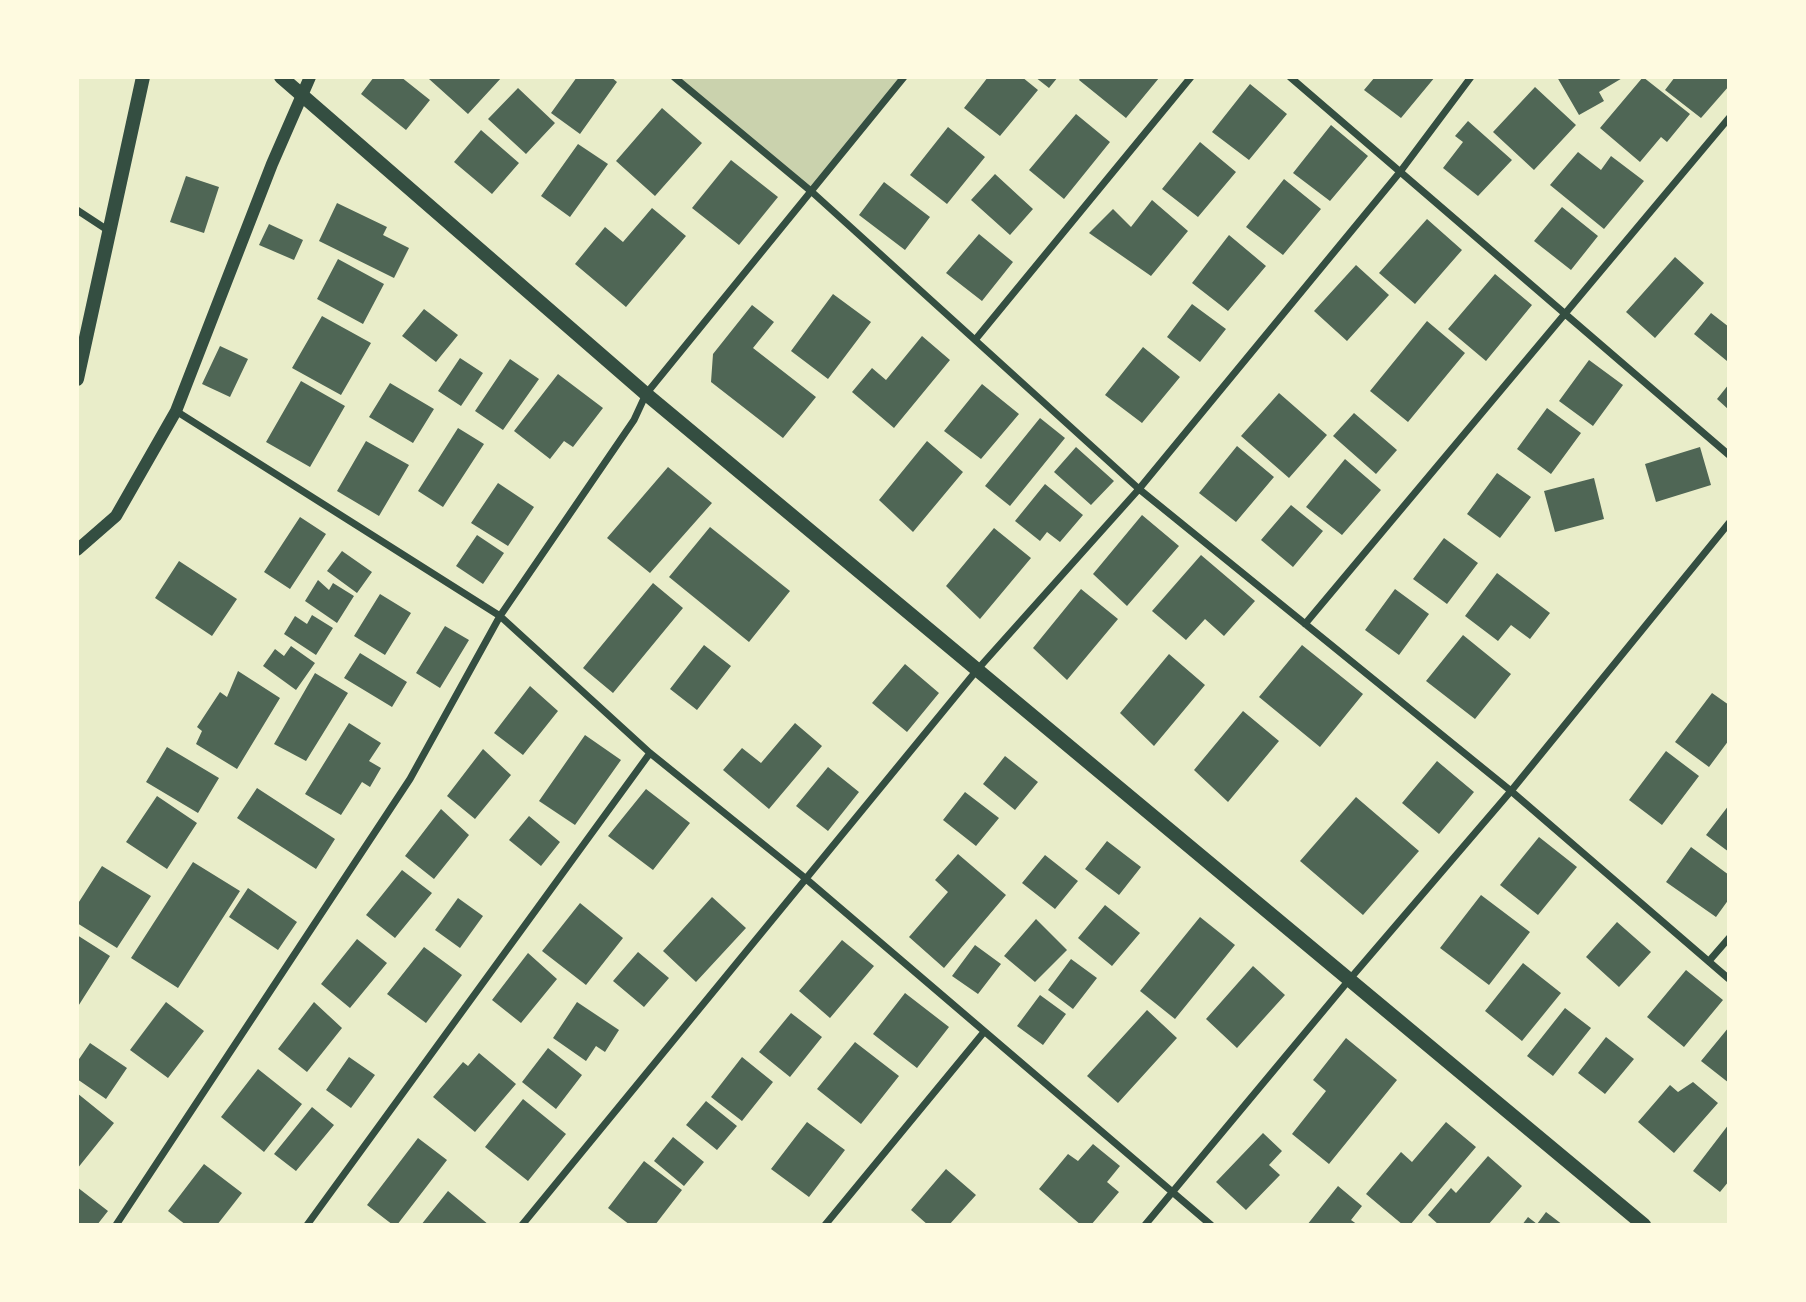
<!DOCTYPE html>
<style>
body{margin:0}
#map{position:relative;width:1806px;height:1302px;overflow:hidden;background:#e9edc9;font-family:"IBM Plex Sans",sans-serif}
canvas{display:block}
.frame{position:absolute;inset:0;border:79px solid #fefae0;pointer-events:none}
</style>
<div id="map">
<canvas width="1806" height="1302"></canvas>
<div class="frame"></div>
</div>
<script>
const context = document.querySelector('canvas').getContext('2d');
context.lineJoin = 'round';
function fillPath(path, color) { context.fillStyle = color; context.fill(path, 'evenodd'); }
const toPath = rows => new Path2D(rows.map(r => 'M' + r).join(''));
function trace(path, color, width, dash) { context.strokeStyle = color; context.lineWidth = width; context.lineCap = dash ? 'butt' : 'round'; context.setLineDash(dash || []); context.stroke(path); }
fillPath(toPath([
 [674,77,902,77,812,192]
]), '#cad2ad');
fillPath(toPath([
 [374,77,401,77,430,100,406,130,361,94],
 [431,77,502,77,468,114,429,79],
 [577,77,611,77,617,82,580,134,551,113],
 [988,77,1022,77,1038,90,1000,136,964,108],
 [1035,77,1058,77,1049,88],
 [1081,77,1158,77,1159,78,1126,118,1079,80],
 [1375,77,1435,77,1401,118,1364,90],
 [1557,77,1624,77,1599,92,1604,101,1579,115],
 [1643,77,1690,114,1667,142,1661,137,1640,162,1600,128],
 [1675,77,1729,77,1729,86,1701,118,1665,90],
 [1250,84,1287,114,1249,160,1212,132],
 [1535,87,1576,125,1534,170,1493,132],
 [518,88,555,123,526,154,488,119],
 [662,108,702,143,655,196,616,161],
 [1076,114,1110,142,1064,199,1029,170],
 [1468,121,1512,160,1478,196,1443,168,1463,142,1455,136],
 [1331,125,1368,156,1330,201,1293,173],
 [948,127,985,157,947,204,910,175],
 [481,130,519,163,492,194,454,162],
 [1200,142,1236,172,1198,217,1162,189],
 [578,144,608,164,570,217,541,196],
 [1578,152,1601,170,1611,156,1644,181,1604,229,1550,185],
 [731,160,778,197,739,245,692,208],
 [995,174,1033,209,1010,235,971,200],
 [186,176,219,187,204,233,170,222],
 [1284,179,1321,209,1283,255,1246,227],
 [884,182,930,217,905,250,859,215],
 [1152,200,1188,231,1151,276,1089,233,1113,209,1131,227],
 [337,203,387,227,383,235,409,248,394,278,319,241],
 [1562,207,1598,236,1571,270,1534,241],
 [652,208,686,236,626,307,575,264,605,227,623,242],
 [1427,219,1462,250,1415,304,1379,273],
 [269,224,303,240,294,260,259,245],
 [979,234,1013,262,982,301,946,273],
 [1229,235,1266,266,1228,311,1192,283],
 [1675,257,1704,283,1655,338,1626,312],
 [338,259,384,284,363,324,317,299],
 [1356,265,1389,295,1347,341,1314,311],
 [1495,274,1532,305,1486,361,1448,329],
 [833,294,871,322,828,379,791,351],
 [1192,304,1226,329,1200,362,1167,337],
 [752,305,774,322,753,348,816,397,783,438,711,382,713,354],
 [424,309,458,335,436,362,402,336],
 [1711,313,1729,327,1727,361,1694,334],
 [322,316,371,343,341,395,292,368],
 [1427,321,1465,353,1408,422,1370,391],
 [922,336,950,360,894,428,852,392,872,368,886,380],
 [220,346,248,359,230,397,202,384],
 [1143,347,1180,377,1142,423,1105,395],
 [460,358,483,373,461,406,438,391],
 [510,359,539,379,503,430,475,411],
 [1589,360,1623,385,1593,426,1559,401],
 [558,374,603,408,573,447,564,441,550,459,514,431],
 [301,381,345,406,310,467,266,442],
 [390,383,434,409,413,443,369,417],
 [982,384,1019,414,981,459,944,431],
 [1729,384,1729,410,1717,399],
 [1279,393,1327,435,1289,478,1241,436],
 [1547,408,1581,433,1551,474,1517,449],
 [1354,413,1397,450,1376,474,1333,436],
 [1040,418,1065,438,1010,506,985,486],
 [458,428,484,444,443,507,418,491],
 [366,441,409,465,379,516,337,491],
 [927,441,963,472,913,532,879,500],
 [1237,446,1274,477,1236,522,1199,493],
 [1076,447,1114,481,1091,505,1054,472],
 [1700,447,1711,485,1656,502,1645,464],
 [1345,459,1381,490,1342,535,1306,507],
 [668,467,712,503,650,573,607,538],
 [1497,473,1531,497,1500,538,1467,514],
 [1594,478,1604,519,1555,532,1544,491],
 [498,483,534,507,508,546,471,523],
 [1045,484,1083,515,1060,542,1047,532,1040,541,1015,521],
 [1291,505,1323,531,1293,567,1261,540],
 [1142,515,1179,546,1127,606,1093,574],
 [300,517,326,534,290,589,264,572],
 [710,527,790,591,749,642,669,577],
 [994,528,1031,558,980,619,946,586],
 [477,535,504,553,483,584,456,566],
 [1444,538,1478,563,1447,604,1413,579],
 [342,551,372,572,357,593,327,571],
 [1201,555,1255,601,1224,636,1205,619,1186,640,1152,611],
 [179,561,237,599,212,636,155,598],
 [1497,573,1550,613,1530,639,1511,625,1498,641,1465,616],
 [318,580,329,590,333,583,354,596,337,623,305,601],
 [653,583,683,608,613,693,583,668],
 [1081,589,1118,619,1067,680,1033,648],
 [1395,589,1429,614,1399,655,1365,630],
 [380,594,411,613,385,655,354,636],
 [312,615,333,628,316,655,284,634,295,616,307,624],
 [445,626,469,640,440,688,416,673],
 [1463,635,1511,674,1475,719,1426,681],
 [704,645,731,666,697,710,670,689],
 [1302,645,1363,694,1320,747,1259,697],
 [291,646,315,663,296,690,263,666,275,649,284,656],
 [360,653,407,682,392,707,344,678],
 [1169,654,1205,685,1154,746,1120,713],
 [905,664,939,693,907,732,872,703],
 [238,671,280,698,237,769,196,744,202,731,197,727,220,692,227,697],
 [315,673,348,693,306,761,274,744],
 [530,686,558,711,523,755,494,733],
 [1712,693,1729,705,1729,740,1709,767,1675,742],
 [1243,711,1279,741,1228,802,1194,770],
 [349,723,381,743,369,761,381,768,370,787,362,782,341,815,305,794],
 [795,723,822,746,769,809,723,770,742,748,761,763],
 [585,735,621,760,575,825,539,801],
 [167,747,219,778,198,813,146,782],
 [483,749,511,775,475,819,447,796],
 [1666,751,1699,776,1662,825,1629,800],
 [1005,756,1038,782,1015,810,983,784],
 [1437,761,1474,792,1439,834,1402,803],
 [828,767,859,792,828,831,796,806],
 [257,788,335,839,316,869,237,818],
 [646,789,690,823,653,870,608,836],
 [965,792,999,818,976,846,943,820],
 [157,796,197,823,167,869,126,842],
 [1356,797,1419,851,1363,915,1300,861],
 [1729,805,1729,852,1706,835],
 [441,809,469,835,434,879,405,856],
 [529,816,560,842,541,866,509,840],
 [1539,837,1577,867,1538,915,1500,885],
 [1107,841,1141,867,1119,895,1085,869],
 [1691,847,1729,875,1729,899,1716,917,1666,882],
 [958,854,1006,895,944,968,909,937,948,892,935,880],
 [1045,855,1078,881,1055,909,1022,883],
 [193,862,240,891,178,988,131,958],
 [102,866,151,896,117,948,77,923,77,905],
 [402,870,432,893,395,938,366,915],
 [248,888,297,922,278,950,229,917],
 [1481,895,1530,932,1489,985,1440,948],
 [712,897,746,928,696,982,663,951],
 [458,898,483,916,460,948,435,930],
 [580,903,623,938,586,985,542,951],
 [1105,905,1140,933,1112,966,1078,938],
 [1200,917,1235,945,1175,1019,1140,991],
 [1036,919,1067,950,1035,982,1004,956],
 [1617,922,1651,952,1619,987,1586,957],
 [77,935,110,956,77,1008],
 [357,939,387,963,350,1008,321,984],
 [842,940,874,966,830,1018,799,991],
 [975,945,1001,964,978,994,952,976],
 [424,947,462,975,426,1023,387,994],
 [638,952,669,978,644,1007,613,981],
 [528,953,557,979,521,1023,492,1000],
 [1071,959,1097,978,1073,1009,1048,990],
 [1523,963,1561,993,1522,1041,1485,1011],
 [1253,966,1285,995,1237,1048,1206,1019],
 [1686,970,1723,1000,1684,1047,1647,1017],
 [905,993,949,1027,917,1068,873,1034],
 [1040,995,1066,1014,1043,1045,1017,1026],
 [166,1002,204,1031,168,1078,130,1050],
 [314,1002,342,1028,307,1072,278,1049],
 [577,1002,619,1030,605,1052,596,1046,586,1061,553,1038],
 [1565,1008,1591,1028,1553,1076,1527,1056],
 [1147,1010,1177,1038,1118,1103,1087,1076],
 [791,1013,822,1037,790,1077,759,1052],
 [1729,1027,1729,1083,1701,1061],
 [1606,1037,1634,1059,1605,1094,1578,1073],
 [1346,1038,1397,1080,1329,1164,1292,1134,1326,1091,1313,1080],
 [855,1042,899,1076,861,1124,817,1089],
 [90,1043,127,1068,106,1099,77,1079,77,1062],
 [548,1048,582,1075,556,1109,522,1082],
 [479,1053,516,1084,475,1132,433,1097,463,1062,468,1066],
 [349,1057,375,1075,351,1108,326,1090],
 [742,1057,773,1082,742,1121,711,1097],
 [258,1069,302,1104,264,1152,221,1117],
 [1693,1082,1718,1103,1674,1153,1638,1122,1670,1085,1678,1092],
 [77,1093,114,1123,77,1169],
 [523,1099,566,1134,528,1181,485,1147],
 [706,1101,737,1126,717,1150,686,1125],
 [312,1107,334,1125,296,1171,274,1154],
 [807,1122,845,1150,809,1197,771,1169],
 [1446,1122,1476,1147,1410,1225,1403,1225,1366,1194,1401,1152,1412,1162],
 [1729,1124,1729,1181,1720,1192,1693,1171],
 [1263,1133,1282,1151,1269,1165,1280,1175,1246,1210,1216,1182],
 [673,1137,704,1162,684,1186,654,1161],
 [418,1138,447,1160,397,1225,393,1225,367,1205],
 [1093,1144,1120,1166,1107,1182,1119,1192,1091,1225,1081,1225,1039,1189,1068,1154,1078,1161],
 [1488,1156,1522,1186,1488,1225,1439,1225,1428,1215,1451,1188,1456,1193],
 [644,1161,682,1190,655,1225,630,1225,608,1208],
 [204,1164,242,1193,217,1225,186,1225,168,1211],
 [946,1169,976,1195,949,1225,928,1225,911,1210],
 [1338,1186,1362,1206,1351,1220,1358,1225,1307,1225],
 [77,1187,108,1211,97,1225,77,1225],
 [448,1191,489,1225,421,1225],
 [1546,1212,1563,1225,1522,1225,1528,1217,1537,1224]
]), '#4f6655');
trace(toPath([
 [674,77,812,192,1139,489,1511,791,1729,979],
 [1290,77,1729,455],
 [77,210,109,231],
 [975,340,1191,77],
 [176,411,500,616,650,753,805,878,1211,1225],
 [1305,624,1729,118],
 [1709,961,1729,938],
 [116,1225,410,779,500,616,634,420,646,394,904,77],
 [307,1225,650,753],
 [522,1225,977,670,1139,489,1400,172,1471,77],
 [825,1225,984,1032],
 [1145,1225,1349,980,1511,791,1729,523]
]), '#344e41', 7);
trace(toPath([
 [77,550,116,516,176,411,272,164,310,77]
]), '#344e41', 12);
trace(toPath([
 [281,77,646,394,1644,1225],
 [77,379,143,77]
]), '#344e41', 14);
</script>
